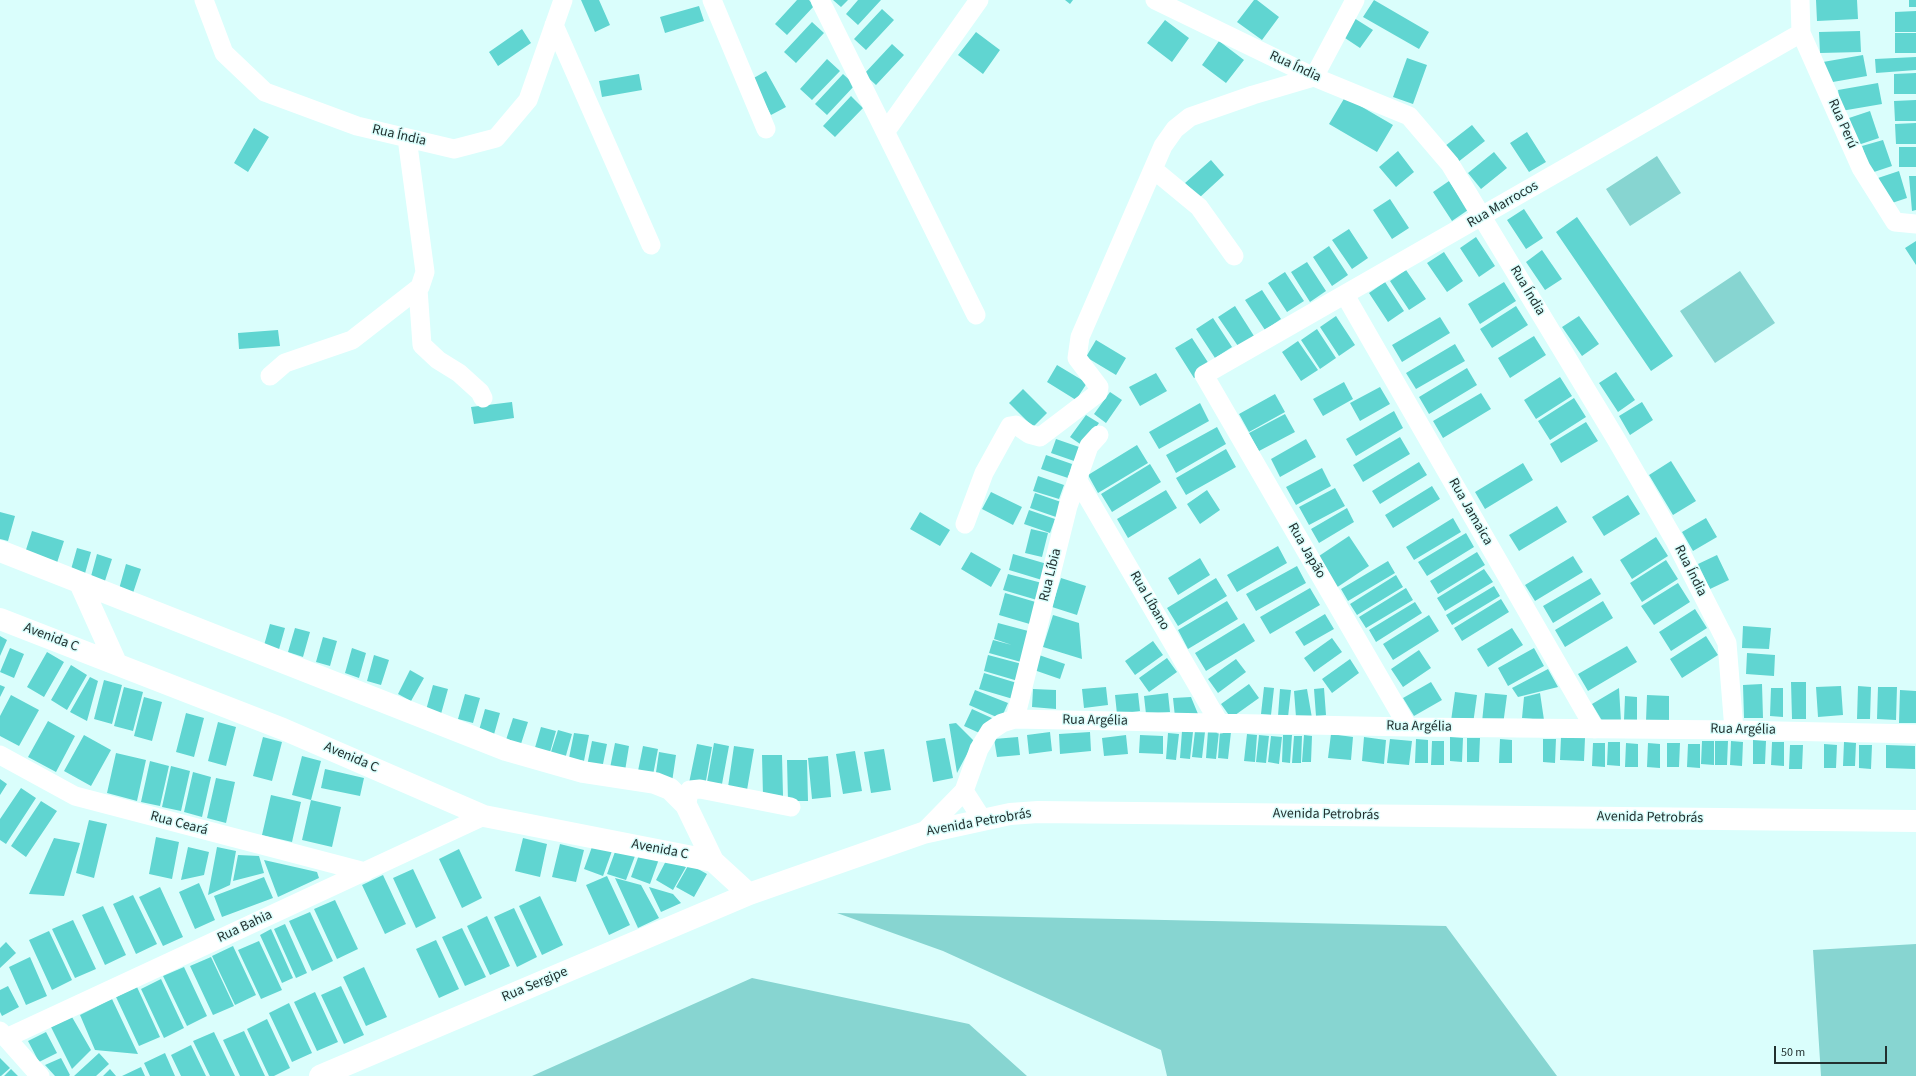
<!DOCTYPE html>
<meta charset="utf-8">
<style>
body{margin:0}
#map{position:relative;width:1916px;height:1076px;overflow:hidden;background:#dafefc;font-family:"Source Sans 3",sans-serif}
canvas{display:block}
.scale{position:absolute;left:1774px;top:1046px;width:113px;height:18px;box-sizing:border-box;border:2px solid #22302f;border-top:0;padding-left:5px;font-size:12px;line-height:14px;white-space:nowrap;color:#22302f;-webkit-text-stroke:3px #dafefc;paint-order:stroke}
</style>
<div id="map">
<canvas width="1916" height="1076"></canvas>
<div class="scale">50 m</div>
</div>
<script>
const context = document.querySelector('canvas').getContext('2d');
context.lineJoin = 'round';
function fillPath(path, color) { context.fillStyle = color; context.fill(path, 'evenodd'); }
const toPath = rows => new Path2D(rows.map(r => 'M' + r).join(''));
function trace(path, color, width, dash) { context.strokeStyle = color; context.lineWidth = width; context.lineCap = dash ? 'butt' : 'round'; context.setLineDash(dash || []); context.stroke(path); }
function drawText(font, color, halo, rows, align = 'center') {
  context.font = font + ' "Source Sans 3",sans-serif'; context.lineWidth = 3; context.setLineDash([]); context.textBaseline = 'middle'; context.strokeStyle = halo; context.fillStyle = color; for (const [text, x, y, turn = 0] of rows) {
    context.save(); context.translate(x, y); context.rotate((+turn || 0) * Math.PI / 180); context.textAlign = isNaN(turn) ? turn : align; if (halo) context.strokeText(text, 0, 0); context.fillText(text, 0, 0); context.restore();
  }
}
fillPath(toPath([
 [1657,156,1681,193,1630,226,1606,189],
 [1740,271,1775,323,1715,363,1680,311],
 [837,913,1446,926,1557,1076,1167,1076,1161,1050,943,951],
 [1916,944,1916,1076,1821,1076,1813,950],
 [752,978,969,1024,1027,1076,532,1076]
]), '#87d5d1');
fillPath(toPath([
 [581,0,599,0,610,25,595,32],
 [797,0,809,0,814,6,787,35,775,24],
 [833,0,848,0,841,7],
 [858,0,881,0,858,25,846,14],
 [1065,0,1073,0,1070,4],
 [1254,0,1257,0,1279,17,1262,40,1237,22],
 [1374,0,1429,32,1419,49,1363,17],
 [1816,0,1857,0,1858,19,1817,21],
 [1909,0,1916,0,1916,7,1909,7],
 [699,6,704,21,665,33,660,17],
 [882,9,894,20,866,50,854,39],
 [1916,11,1916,32,1895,32,1895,12],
 [1354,18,1373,30,1360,48,1342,36],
 [1165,20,1189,38,1172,62,1147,43],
 [812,22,824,33,796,63,784,52],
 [522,29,531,43,498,66,489,52],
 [1860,31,1861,52,1820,53,1819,32],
 [976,32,1000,50,983,74,958,55],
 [1895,33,1916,33,1916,53,1895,53],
 [1219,41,1244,60,1226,83,1202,65],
 [892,44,904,55,876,85,864,74],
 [1863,55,1867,76,1827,83,1823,62],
 [1916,57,1916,70,1876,73,1875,59],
 [1407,58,1427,65,1413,104,1393,97],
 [827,59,840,71,812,100,800,89],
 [766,71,786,107,771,115,752,79],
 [1916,73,1916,94,1894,94,1894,74],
 [639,74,642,90,602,97,599,81],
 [843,74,855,85,827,115,815,104],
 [1878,83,1882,104,1841,111,1838,90],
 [851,96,863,108,835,137,823,126],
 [1345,97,1393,125,1377,152,1329,124],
 [1916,100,1916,121,1895,121,1894,101],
 [1870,111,1879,138,1858,145,1849,118],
 [1916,123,1916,144,1896,144,1895,124],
 [1472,125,1485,141,1458,162,1445,146],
 [254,128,269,137,248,172,234,163],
 [1527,132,1546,162,1529,172,1510,143],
 [1883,140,1892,166,1871,173,1862,146],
 [1899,147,1916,147,1916,167,1899,167],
 [1398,151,1414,172,1396,187,1379,167],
 [1494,152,1507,168,1481,189,1468,173],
 [1211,160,1224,175,1199,198,1185,183],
 [1899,171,1907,198,1886,205,1878,178],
 [1909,176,1916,176,1916,210,1912,211],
 [1449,181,1468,210,1452,221,1433,192],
 [1390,199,1409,228,1392,239,1373,210],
 [1524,209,1543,238,1526,249,1507,220],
 [1577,217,1673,356,1651,371,1556,232],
 [1349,229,1368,258,1352,269,1332,240],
 [1476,237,1495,266,1479,277,1460,248],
 [1916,241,1916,265,1905,248],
 [1329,246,1348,275,1332,286,1313,257],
 [1542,250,1562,279,1545,290,1526,262],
 [1444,252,1463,281,1447,292,1427,263],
 [1307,262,1326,291,1310,302,1291,272],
 [1406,270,1426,299,1409,310,1390,281],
 [1285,272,1304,301,1287,312,1268,283],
 [1385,282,1404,311,1388,322,1369,293],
 [1504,282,1516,301,1480,324,1468,304],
 [1262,290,1281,319,1265,330,1245,300],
 [1235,306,1254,336,1238,346,1218,317],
 [1516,306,1528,325,1492,348,1480,329],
 [1336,316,1355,345,1339,356,1320,327],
 [1579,316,1599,344,1582,356,1562,327],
 [1440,317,1450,333,1402,362,1392,345],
 [1213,318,1232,347,1215,358,1196,329],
 [1317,329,1336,358,1320,369,1301,340],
 [278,330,280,346,239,349,238,333],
 [1534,336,1546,355,1510,378,1498,358],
 [1192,338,1211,367,1194,378,1175,348],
 [1096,340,1126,358,1116,375,1086,357],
 [1298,341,1318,370,1301,381,1282,352],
 [1455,344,1465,361,1416,389,1406,373],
 [1057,365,1087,383,1076,400,1047,382],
 [1467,368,1477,385,1429,414,1419,397],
 [1616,372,1635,400,1618,412,1599,383],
 [1156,373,1167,391,1140,406,1129,387],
 [1560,377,1572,396,1536,419,1524,400],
 [1344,382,1353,399,1323,416,1313,399],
 [1380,387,1390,404,1360,421,1350,403],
 [1023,389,1047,413,1033,427,1009,403],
 [1110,392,1122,400,1106,423,1094,414],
 [1481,393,1491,409,1443,438,1433,421],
 [1275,394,1285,412,1249,432,1239,414],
 [1574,398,1586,417,1550,440,1538,421],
 [512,402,514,418,474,424,471,407],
 [1642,402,1653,420,1630,435,1619,416],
 [1200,403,1209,421,1159,449,1149,432],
 [1394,411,1403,428,1356,456,1346,439],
 [1285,414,1295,432,1259,451,1249,433],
 [1086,415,1099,423,1083,446,1070,437],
 [1586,422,1598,441,1561,463,1550,444],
 [1217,427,1226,444,1176,473,1166,455],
 [1400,437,1410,454,1363,482,1353,465],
 [1056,439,1082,448,1077,462,1051,453],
 [1306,439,1316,457,1280,477,1271,459],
 [1137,445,1148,463,1098,493,1088,475],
 [1226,449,1236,467,1186,495,1176,478],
 [1046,455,1072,464,1068,478,1041,469],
 [1671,461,1696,501,1673,515,1649,475],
 [1419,462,1427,475,1380,504,1372,491],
 [1523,463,1533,480,1485,509,1475,492],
 [1150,464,1161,482,1112,512,1101,494],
 [1322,468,1331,486,1296,505,1286,487],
 [1038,476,1064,485,1059,499,1033,491],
 [1432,486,1440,499,1393,528,1385,515],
 [1335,488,1345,506,1309,525,1299,507],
 [1166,490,1177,508,1128,538,1117,519],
 [1207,490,1220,510,1200,524,1187,504],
 [991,492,1022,507,1013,525,982,509],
 [1035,493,1061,502,1056,517,1030,508],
 [1628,495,1640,514,1604,536,1592,517],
 [1557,506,1567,522,1519,551,1509,535],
 [1347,508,1354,522,1319,543,1311,529],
 [1029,510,1055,519,1050,533,1024,524],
 [0,512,15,516,8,541,0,539],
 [920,512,950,530,940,546,910,529],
 [1453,518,1461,532,1414,560,1406,547],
 [1706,518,1717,537,1693,551,1682,532],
 [1031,529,1048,533,1042,557,1025,553],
 [32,531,64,541,56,566,24,556],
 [1466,533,1474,547,1427,576,1418,562],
 [1349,536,1369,566,1336,588,1316,558],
 [1656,537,1668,556,1632,579,1620,560],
 [1278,546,1287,563,1237,592,1227,575],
 [77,548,91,552,84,577,70,573],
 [971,552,1001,569,991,587,961,569],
 [1477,552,1485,565,1438,594,1430,581],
 [97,554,112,559,104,584,90,580],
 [1013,554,1047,564,1042,580,1009,570],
 [1717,555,1729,580,1710,589,1698,564],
 [1573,556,1583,572,1535,601,1525,585],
 [1200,558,1210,575,1178,595,1168,578],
 [1666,560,1678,579,1642,602,1630,583],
 [1388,561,1395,573,1348,601,1341,589],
 [126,564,141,569,133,593,119,589],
 [1297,566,1306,583,1256,611,1246,594],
 [1484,569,1493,582,1445,611,1437,598],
 [1008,574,1042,583,1037,600,1003,590],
 [1396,575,1403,587,1357,615,1350,604],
 [1061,578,1086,586,1077,615,1052,607],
 [1216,578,1227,596,1178,626,1167,608],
 [1591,578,1601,594,1553,623,1543,606],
 [1678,583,1690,602,1654,625,1641,606],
 [1494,586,1500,596,1452,625,1446,615],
 [1310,588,1320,605,1270,634,1260,617],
 [1406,588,1413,600,1366,628,1359,617],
 [1005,593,1039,603,1033,625,999,615],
 [1501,599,1509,612,1462,641,1454,628],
 [1227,601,1238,619,1188,649,1178,630],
 [1603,601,1613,618,1565,647,1555,630],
 [1415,602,1422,613,1376,642,1369,630],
 [1695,609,1707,628,1671,651,1659,632],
 [1325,614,1334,629,1304,646,1295,632],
 [1053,615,1079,623,1082,659,1043,647],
 [1429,615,1439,631,1393,660,1383,644],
 [998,623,1032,632,1021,662,989,653,993,640,1012,645,994,639],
 [1244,623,1255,641,1206,671,1195,653],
 [270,624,285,628,278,653,263,649],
 [1743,626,1771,628,1769,649,1742,648],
 [295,628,310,632,303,657,288,652],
 [1512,628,1523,645,1488,667,1477,649],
 [0,636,7,640,0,656],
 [1706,636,1718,655,1682,678,1670,659],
 [323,637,337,641,330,666,316,662],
 [1332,638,1342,652,1314,672,1304,658],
 [1153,641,1163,655,1135,675,1125,661],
 [1627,646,1637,662,1588,691,1578,674],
 [10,648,24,654,14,678,0,672],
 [352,648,366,653,359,678,345,673],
 [1534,648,1544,666,1508,686,1498,668],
 [1419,650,1431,668,1403,687,1391,669],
 [47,652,64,662,44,697,27,687],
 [1747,653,1775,655,1774,676,1746,674],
 [374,655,389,660,381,685,367,681],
 [988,655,1022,664,1018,681,984,671],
 [1039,655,1065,664,1060,679,1034,670],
 [1167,658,1177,672,1149,692,1139,678],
 [1236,659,1246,672,1218,693,1208,679],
 [1350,659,1359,673,1332,693,1322,679],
 [71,665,87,675,67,710,51,700],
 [1548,669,1558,687,1518,697,1512,688],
 [410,670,424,678,411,701,398,694],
 [984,673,1017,683,1013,699,979,689],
 [90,677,98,681,87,721,70,712],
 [104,680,122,685,112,724,94,719],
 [1431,682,1442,700,1414,716,1403,698],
 [1791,682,1806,682,1806,719,1792,719],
 [1249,684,1259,698,1231,718,1221,704],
 [1762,684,1763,718,1744,718,1743,685],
 [0,685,5,687,0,697],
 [433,685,448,689,441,714,426,710],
 [1841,686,1843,715,1818,717,1816,687],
 [1858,686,1871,687,1870,719,1857,719],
 [124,687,143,692,133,731,114,726],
 [1106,687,1108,705,1084,708,1082,689],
 [1264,687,1274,688,1271,715,1261,714],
 [1878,687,1897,687,1896,720,1877,719],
 [1324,688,1326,715,1316,716,1314,689],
 [1619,688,1621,722,1604,724,1592,704],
 [1771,688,1783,688,1783,717,1770,716],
 [1033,689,1056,690,1056,709,1032,707],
 [1280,689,1291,690,1288,717,1278,716],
 [1307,689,1312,718,1296,717,1294,691],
 [975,690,1008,703,1001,719,969,705],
 [1900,690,1916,691,1916,723,1899,723],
 [1455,692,1477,695,1473,724,1451,721],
 [1138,693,1140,711,1117,714,1115,695],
 [1168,693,1170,712,1146,714,1144,696],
 [1485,693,1507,695,1503,725,1482,722],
 [1540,693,1544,720,1522,718,1524,697],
 [465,694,480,698,473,723,458,719],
 [11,695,39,710,19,746,0,736,0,716],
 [1647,695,1669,696,1669,722,1646,721],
 [1625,696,1637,697,1637,720,1624,720],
 [144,697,162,702,152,741,134,736],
 [1191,697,1198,714,1175,717,1173,698],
 [485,709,500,713,493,738,478,734],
 [972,709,994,719,986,736,964,726],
 [186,713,204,718,194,757,176,752],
 [513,718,528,722,520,747,505,743],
 [48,721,75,736,56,772,28,757],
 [218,722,236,727,226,766,208,761],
 [956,723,974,741,957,773,949,724],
 [541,727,556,731,549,756,534,751],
 [558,730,572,734,565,759,550,755],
 [1182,731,1193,732,1190,759,1180,758],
 [1195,731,1205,732,1202,758,1192,757],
 [1208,731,1219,732,1216,759,1206,758],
 [1220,731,1231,732,1228,759,1218,758],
 [1050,732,1052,751,1029,754,1027,735],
 [1090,732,1091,751,1060,754,1059,734],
 [574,733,589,735,584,761,569,758],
 [1168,733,1179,734,1176,760,1166,759],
 [1247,734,1257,735,1255,762,1244,761],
 [1331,734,1353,737,1351,760,1328,758],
 [84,735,111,750,91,786,64,771],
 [1126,735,1128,754,1104,756,1102,738],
 [1140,735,1163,736,1163,754,1139,753],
 [1259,735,1269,736,1266,763,1256,762],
 [1283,735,1292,735,1290,763,1282,762],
 [1304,735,1312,736,1311,762,1302,762],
 [1271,736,1282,737,1279,764,1268,762],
 [1294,736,1302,736,1301,763,1292,763],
 [263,737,282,742,272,781,253,776],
 [1018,737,1020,755,997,757,994,739],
 [1364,737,1386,740,1384,764,1362,761],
 [1450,737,1463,738,1462,762,1450,761],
 [1561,737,1585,738,1584,761,1560,760],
 [945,738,953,778,933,782,926,741],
 [1467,738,1480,738,1479,762,1467,762],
 [1390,739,1412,741,1409,765,1387,763],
 [1416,739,1428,740,1428,763,1415,763],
 [1500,739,1512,740,1512,763,1499,763],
 [1543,739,1556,739,1555,763,1543,762],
 [1753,740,1766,741,1765,764,1753,764],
 [592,741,607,744,602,769,587,766],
 [1432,741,1444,741,1444,765,1431,765],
 [1702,741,1714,741,1714,765,1701,764],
 [1715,741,1728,741,1727,765,1715,765],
 [1731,741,1743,742,1742,766,1730,765],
 [1608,742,1620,742,1620,766,1607,765],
 [1772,742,1784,742,1784,766,1771,765],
 [1844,742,1856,743,1855,766,1843,766],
 [615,743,629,746,625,771,610,768],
 [714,743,729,746,722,784,707,782],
 [1593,743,1605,743,1605,767,1592,766],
 [1626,743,1638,744,1638,767,1625,767],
 [1648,743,1660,744,1660,768,1647,767],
 [1667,743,1680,743,1679,767,1667,767],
 [697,744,712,747,705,786,689,783],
 [1688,744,1700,744,1700,768,1687,767],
 [1824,744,1837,745,1836,768,1824,768],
 [1790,745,1803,745,1802,769,1789,769],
 [1859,745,1872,745,1871,769,1859,768],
 [1886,745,1915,746,1915,769,1886,768],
 [643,746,658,749,653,775,638,771],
 [734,746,754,749,747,790,728,787],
 [884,749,891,790,871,793,864,752],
 [855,751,862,791,843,794,836,754],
 [659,752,676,755,672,782,655,779],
 [116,753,146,760,137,801,107,793],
 [762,755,782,755,783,796,763,796],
 [302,756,321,761,311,800,292,795],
 [828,756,831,797,812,799,808,758],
 [787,760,807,760,808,801,788,801],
 [150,761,169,766,160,806,141,802],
 [171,766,190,771,181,811,162,807],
 [325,769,364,778,360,796,321,788],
 [193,772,211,777,202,817,184,812],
 [216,778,235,782,226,823,207,818],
 [0,779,7,784,0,795],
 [21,788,36,798,6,844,0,840,0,819],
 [271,795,301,802,292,842,262,835],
 [311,800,341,807,332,847,302,840],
 [41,801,57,811,26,857,11,846],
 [89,820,107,824,94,878,76,873],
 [156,837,179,842,172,879,149,874],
 [54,838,80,843,64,896,29,894],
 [523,838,547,844,540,877,515,871],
 [560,844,584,850,576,882,552,877],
 [593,844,612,851,603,876,584,869],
 [188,847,209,852,204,875,181,880],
 [217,847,236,851,230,885,208,895],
 [459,849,482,898,462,908,439,859],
 [616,849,635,856,626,880,607,874],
 [640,852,659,859,650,884,631,877],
 [238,855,259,856,264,873,233,881],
 [668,857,686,867,673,890,656,880],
 [264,860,317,872,319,878,278,897],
 [689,864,707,874,694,897,676,887],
 [413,869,436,918,416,928,393,878],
 [383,875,406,924,385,934,362,885],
 [607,876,630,925,609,935,586,885],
 [264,877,273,898,222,917,214,896],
 [615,878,641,885,659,918,638,928],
 [199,883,215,920,195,929,179,892],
 [160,887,183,937,163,946,139,897],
 [649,887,673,894,681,903,661,912],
 [133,895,157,944,136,954,113,904],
 [540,896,563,945,542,955,519,906],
 [335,900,358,949,337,959,314,909],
 [103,906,126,955,105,965,82,915],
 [514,908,537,957,517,967,494,917],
 [310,912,333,961,312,971,289,921],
 [487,916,510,966,490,975,467,926],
 [73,920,96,969,75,978,52,929],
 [285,924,307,973,296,978,274,929],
 [462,928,486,977,465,986,442,937],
 [271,929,293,978,282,983,260,935],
 [49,931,72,980,52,990,29,940],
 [436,940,459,989,439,998,416,949],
 [259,941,282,990,261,999,238,950],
 [6,942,16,953,0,968,0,948],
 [233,946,256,995,235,1005,212,956],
 [30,957,47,996,26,1005,9,967],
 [211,957,234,1006,213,1015,190,966],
 [184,967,207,1016,187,1026,163,976],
 [364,967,387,1017,366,1026,343,977],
 [161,979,184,1028,164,1038,141,989],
 [8,986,19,1007,2,1016,0,1012,0,990],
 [341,986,364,1035,344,1044,321,995],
 [137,987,160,1037,139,1046,116,997],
 [315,992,338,1042,317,1051,294,1002],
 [112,999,138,1054,95,1050,80,1015],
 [289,1003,312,1053,292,1062,269,1013],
 [72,1017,91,1050,72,1069,51,1027],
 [267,1019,290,1068,274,1076,269,1076,247,1029],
 [244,1031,265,1076,240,1076,223,1040],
 [46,1032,57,1053,39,1062,28,1041],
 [214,1032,235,1076,210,1076,193,1041],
 [191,1045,206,1076,181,1076,171,1055],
 [99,1053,109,1064,96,1076,74,1076],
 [165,1053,175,1076,150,1076,144,1063],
 [0,1058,10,1068,1,1076,0,1076],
 [61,1058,70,1075,69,1076,55,1076,45,1065],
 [141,1067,145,1076,122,1076],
 [11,1069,18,1076,4,1076],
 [110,1069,116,1076,103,1076]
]), '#60d5d1');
trace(toPath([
 [204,0,224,53,265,92,357,126,454,149,496,138,528,100,563,0],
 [712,0,766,129],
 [820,0,976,315],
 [1155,0,1314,77,1409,116,1450,164,1616,439,1675,541,1727,643,1734,730],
 [1800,0,1801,33,1861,168,1895,222,1916,224],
 [554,25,651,245],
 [886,131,979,0],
 [1153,169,1199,207,1234,256],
 [418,289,422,345,438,360,459,373,480,392,483,398],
 [1345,295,1595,729],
 [270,376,285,363,352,340,420,287,425,272,407,138],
 [1077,479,1220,724],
 [965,524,984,473,1010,426,1016,425,1029,434,1040,437,1098,393,1099,387,1077,358,1080,337,1163,146,1175,129,1190,117,1253,95,1314,77,1355,0],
 [1015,719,1068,506,1089,446,1099,435],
 [1408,727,1204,375,1801,33],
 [0,755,75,796,365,872],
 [964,791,982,819],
 [686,805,690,790,700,789,791,807],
 [923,833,964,791,979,749,990,731,1002,723,1015,719,1408,727,1734,730,1916,734],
 [0,1031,40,1076],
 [6,1038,484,816]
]), '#fff', 19);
trace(toPath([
 [0,551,506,750,583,772,655,783,670,789,686,805,713,861,749,894],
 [80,583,116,663],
 [0,619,283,729,484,816,713,861],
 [320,1076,749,894,923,833,1010,814,1038,812,1916,821]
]), '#fff', 22);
drawText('14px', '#22302f', '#dafefc', [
 ["Rua Índia",1295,67,25],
 ["Rua Perú",1842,124,66],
 ["Rua Índia",399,136,13],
 ["Rua Marrocos",1503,205,-30],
 ["Rua Índia",1527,291,59],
 ["Rua Jamaica",1470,512,60],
 ["Rua Japão",1306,551,60],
 ["Rua Índia",1690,571,63],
 ["Rua Líbia",1051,575,-76],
 ["Rua Líbano",1149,601,60],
 ["Avenida C",51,638,21],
 ["Rua Argélia",1095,721,1],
 ["Rua Argélia",1419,727,1],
 ["Rua Argélia",1743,730,1],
 ["Avenida C",351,758,23],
 ["Avenida Petrobrás",1326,815,1],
 ["Avenida Petrobrás",1650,818,1],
 ["Avenida Petrobrás",979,823,-10],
 ["Rua Ceará",179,824,15],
 ["Avenida C",660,850,11],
 ["Rua Bahia",245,927,-25],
 ["Rua Sergipe",535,985,-23]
]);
</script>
